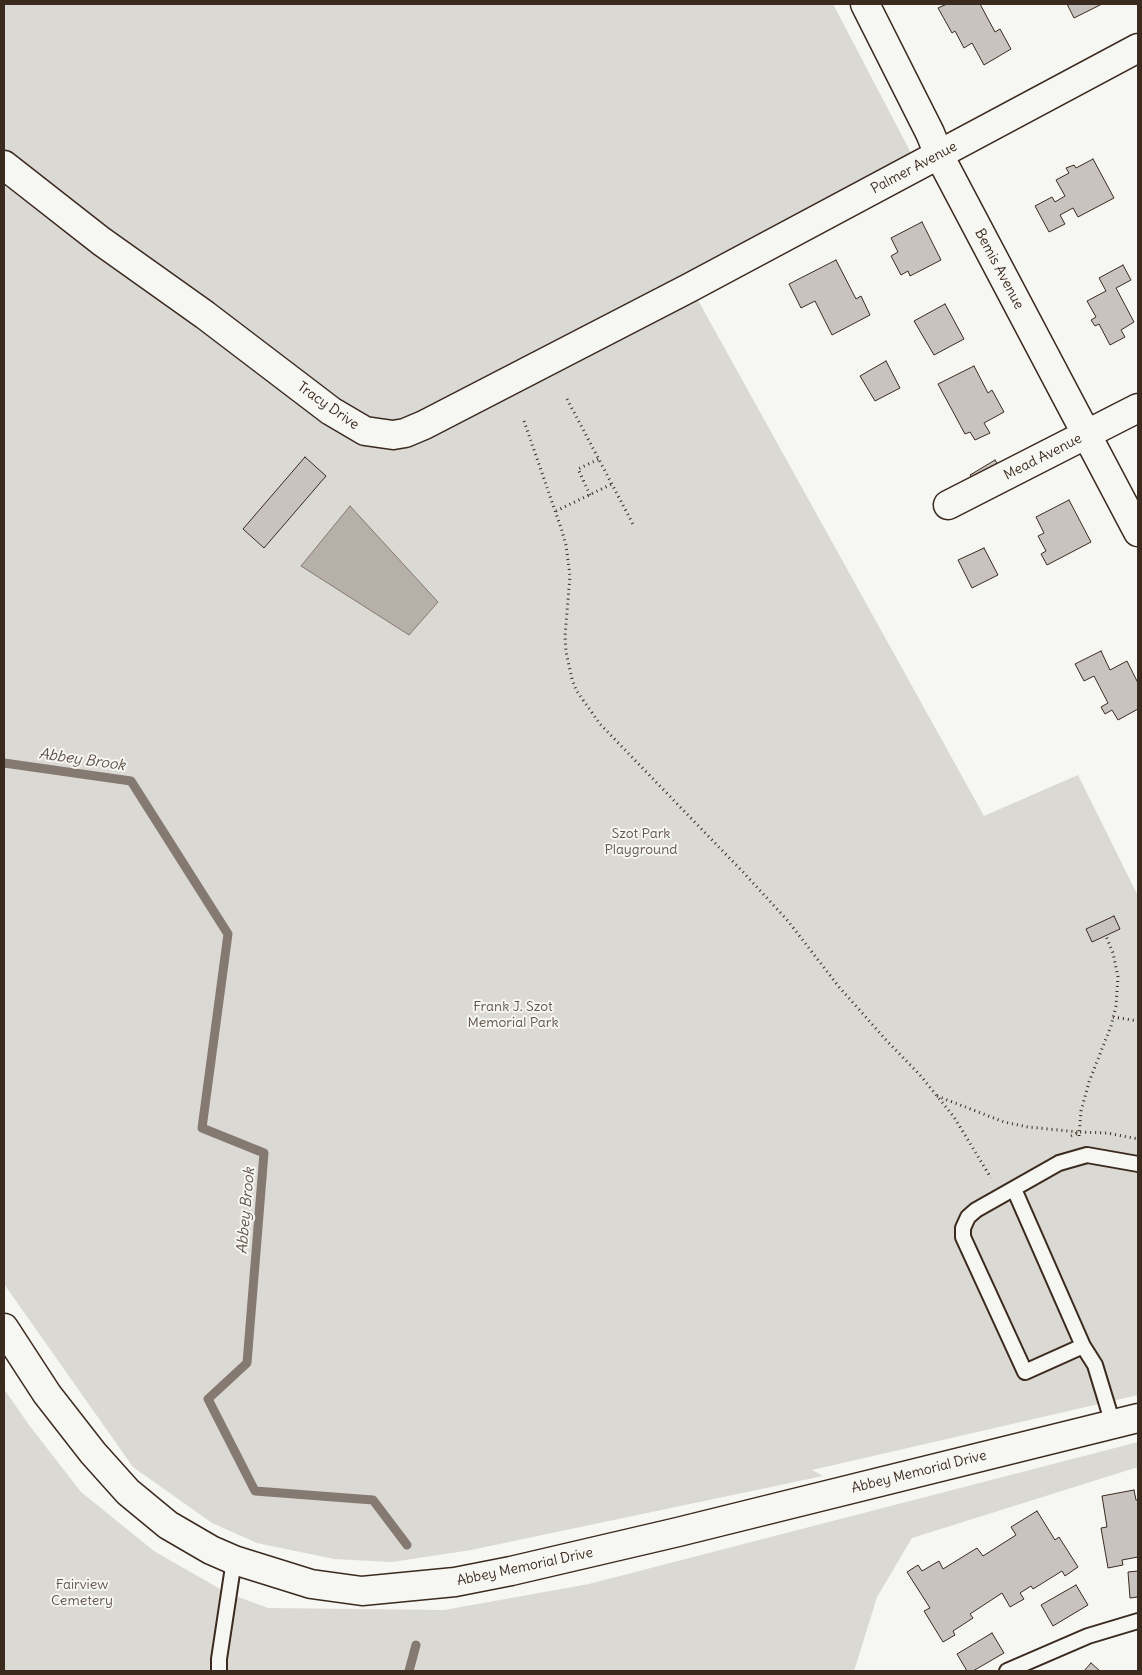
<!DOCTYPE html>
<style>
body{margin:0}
#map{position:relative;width:1142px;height:1675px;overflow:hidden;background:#f6f6f2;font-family:Delius,sans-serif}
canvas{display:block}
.frame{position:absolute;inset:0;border:5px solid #3b2a1e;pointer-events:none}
</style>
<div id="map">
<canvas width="1142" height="1675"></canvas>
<div class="frame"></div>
</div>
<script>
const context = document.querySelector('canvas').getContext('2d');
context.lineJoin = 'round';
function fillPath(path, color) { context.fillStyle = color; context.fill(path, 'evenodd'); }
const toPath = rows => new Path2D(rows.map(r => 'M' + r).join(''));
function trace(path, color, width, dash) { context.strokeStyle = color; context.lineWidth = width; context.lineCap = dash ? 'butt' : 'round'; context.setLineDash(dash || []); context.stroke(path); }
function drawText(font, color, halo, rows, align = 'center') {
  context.font = font + ' Delius,sans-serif'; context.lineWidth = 4; context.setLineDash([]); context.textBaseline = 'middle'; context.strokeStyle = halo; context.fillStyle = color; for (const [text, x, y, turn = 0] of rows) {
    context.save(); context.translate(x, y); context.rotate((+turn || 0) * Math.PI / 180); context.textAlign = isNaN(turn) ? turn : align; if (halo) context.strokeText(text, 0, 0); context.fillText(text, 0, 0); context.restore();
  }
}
fillPath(toPath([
 [4,4,833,4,911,153,684,275,984,816,1078,775,1138,896,1138,1395,812,1470,823,1476,471,1550,392,1562,334,1559,257,1543,212,1523,133,1467,4,1284],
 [4,1389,29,1425,81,1492,154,1551,227,1593,268,1608,444,1610,589,1584,1138,1442,1138,1467,912,1538,877,1597,854,1671,4,1671]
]), '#dad9d3');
const water = toPath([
 [350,506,438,602,409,635,301,566,350,506]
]);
fillPath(water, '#b6b0a9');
trace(water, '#857a71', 1);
trace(toPath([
 [4,763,131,781,228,934,202,1128,264,1153,247,1363,208,1399,255,1491,373,1500,407,1545],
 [409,1671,416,1645]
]), '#857a71', 9);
const building = toPath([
 [947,4,980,4,995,32,1000,29,1011,49,984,65,972,43,964,48,955,31,952,33,938,8,947,4],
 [1067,4,1102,4,1074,18,1067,4],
 [1093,159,1114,198,1078,217,1073,208,1060,215,1065,224,1049,232,1035,206,1052,197,1055,202,1065,196,1056,180,1069,173,1066,168,1074,165,1076,168,1093,159],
 [922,222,941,260,910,276,908,271,901,275,891,256,898,252,891,238,922,222],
 [836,260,856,299,861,296,870,315,832,335,815,301,801,308,789,284,836,260],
 [1123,265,1131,280,1116,288,1134,322,1121,330,1125,337,1110,345,1099,324,1095,326,1091,320,1096,317,1087,301,1106,291,1099,278,1123,265],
 [945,304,964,339,934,355,914,321,945,304],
 [886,361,900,388,875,401,860,376,886,361],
 [974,366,988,393,992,390,1004,412,984,423,990,433,975,440,970,432,965,434,938,384,974,366],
 [305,457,326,476,264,548,243,529,305,457],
 [995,460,1002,472,978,487,970,475,995,460],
 [1069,500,1091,542,1047,565,1041,554,1046,551,1038,536,1044,533,1036,517,1069,500],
 [984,548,998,575,972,588,958,560,984,548],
 [1101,651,1110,670,1127,661,1138,683,1138,709,1118,720,1112,710,1105,714,1101,707,1108,703,1094,676,1084,681,1075,664,1101,651],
 [1114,916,1120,929,1092,942,1086,929,1114,916],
 [1134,1490,1136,1500,1138,1500,1138,1557,1122,1560,1123,1565,1108,1568,1101,1528,1107,1527,1102,1496,1134,1490],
 [1037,1511,1055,1540,1059,1537,1078,1567,1065,1576,1062,1571,1033,1589,1031,1586,1020,1593,1024,1599,1010,1607,1002,1593,970,1614,973,1618,953,1631,955,1635,943,1642,924,1611,930,1608,907,1572,918,1565,922,1571,939,1561,943,1569,977,1548,983,1556,1016,1535,1011,1527,1037,1511],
 [1138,1571,1138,1597,1130,1598,1128,1572,1138,1571],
 [1076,1585,1088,1605,1053,1626,1041,1605,1076,1585],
 [992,1633,1004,1653,973,1671,967,1671,957,1654,992,1633],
 [1091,1663,1100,1671,1084,1671,1091,1663]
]);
fillPath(building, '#c8c3be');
trace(building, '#3b2a1e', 1);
const service = toPath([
 [1014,1189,1083,1346,1095,1365,1113,1424],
 [1083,1346,1025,1372,963,1237,963,1228,968,1217,976,1210,1059,1163,1087,1155,1138,1164],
 [219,1671,219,1659,234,1560],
 [1007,1671,1088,1636,1138,1621]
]);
const minor = toPath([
 [865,4,930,133,939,155,1138,532],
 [4,165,101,241,205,315,331,411,365,431,393,435,405,433,424,425,689,288,1138,48],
 [948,505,1138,408]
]);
const secondary = toPath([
 [4,1328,47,1394,93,1453,128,1492,168,1525,211,1550,234,1560,311,1584,362,1591,455,1582,511,1571,678,1532,1138,1418]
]);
trace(service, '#3b2a1e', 18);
trace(minor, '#3b2a1e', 31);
trace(secondary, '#3b2a1e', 31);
trace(toPath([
 [567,399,634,526],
 [524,421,561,528,566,545,570,576,565,636,566,652,572,679,576,690,600,724,743,872,788,921,839,987,887,1041,920,1075,954,1117,991,1178],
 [590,495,578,469,599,459],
 [556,511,612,484],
 [1113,1017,1138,1021],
 [937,1096,1004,1122,1028,1127,1078,1132],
 [1071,1136,1080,1132,1107,1133,1138,1139],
 [1079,1136,1081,1111,1089,1082,1111,1026,1116,1006,1118,977,1113,953,1106,936]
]), '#3b2a1e', 3, [1, 4]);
trace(service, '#f6f6f2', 14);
trace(minor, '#f6f6f2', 28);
trace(secondary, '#f6f6f2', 28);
drawText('14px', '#3b2a1e', '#f6f6f2', [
 ["Palmer Avenue",914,168,-28],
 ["Bemis Avenue",999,269,62],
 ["Tracy Drive",328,406,35],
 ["Mead Avenue",1043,457,-27],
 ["Abbey Memorial Drive",919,1472,-14],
 ["Abbey Memorial Drive",525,1567,-12]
]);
drawText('14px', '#63564b', '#f6f6f2', [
 ["Szot Park",641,834],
 ["Playground",641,850],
 ["Frank J. Szot",513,1007],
 ["Memorial Park",513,1023],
 ["Fairview",82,1585],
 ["Cemetery",82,1601]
]);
drawText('italic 15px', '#605248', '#f6f6f2', [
 ["Abbey Brook",82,760,8],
 ["Abbey Brook",246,1211,-85]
]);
</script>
